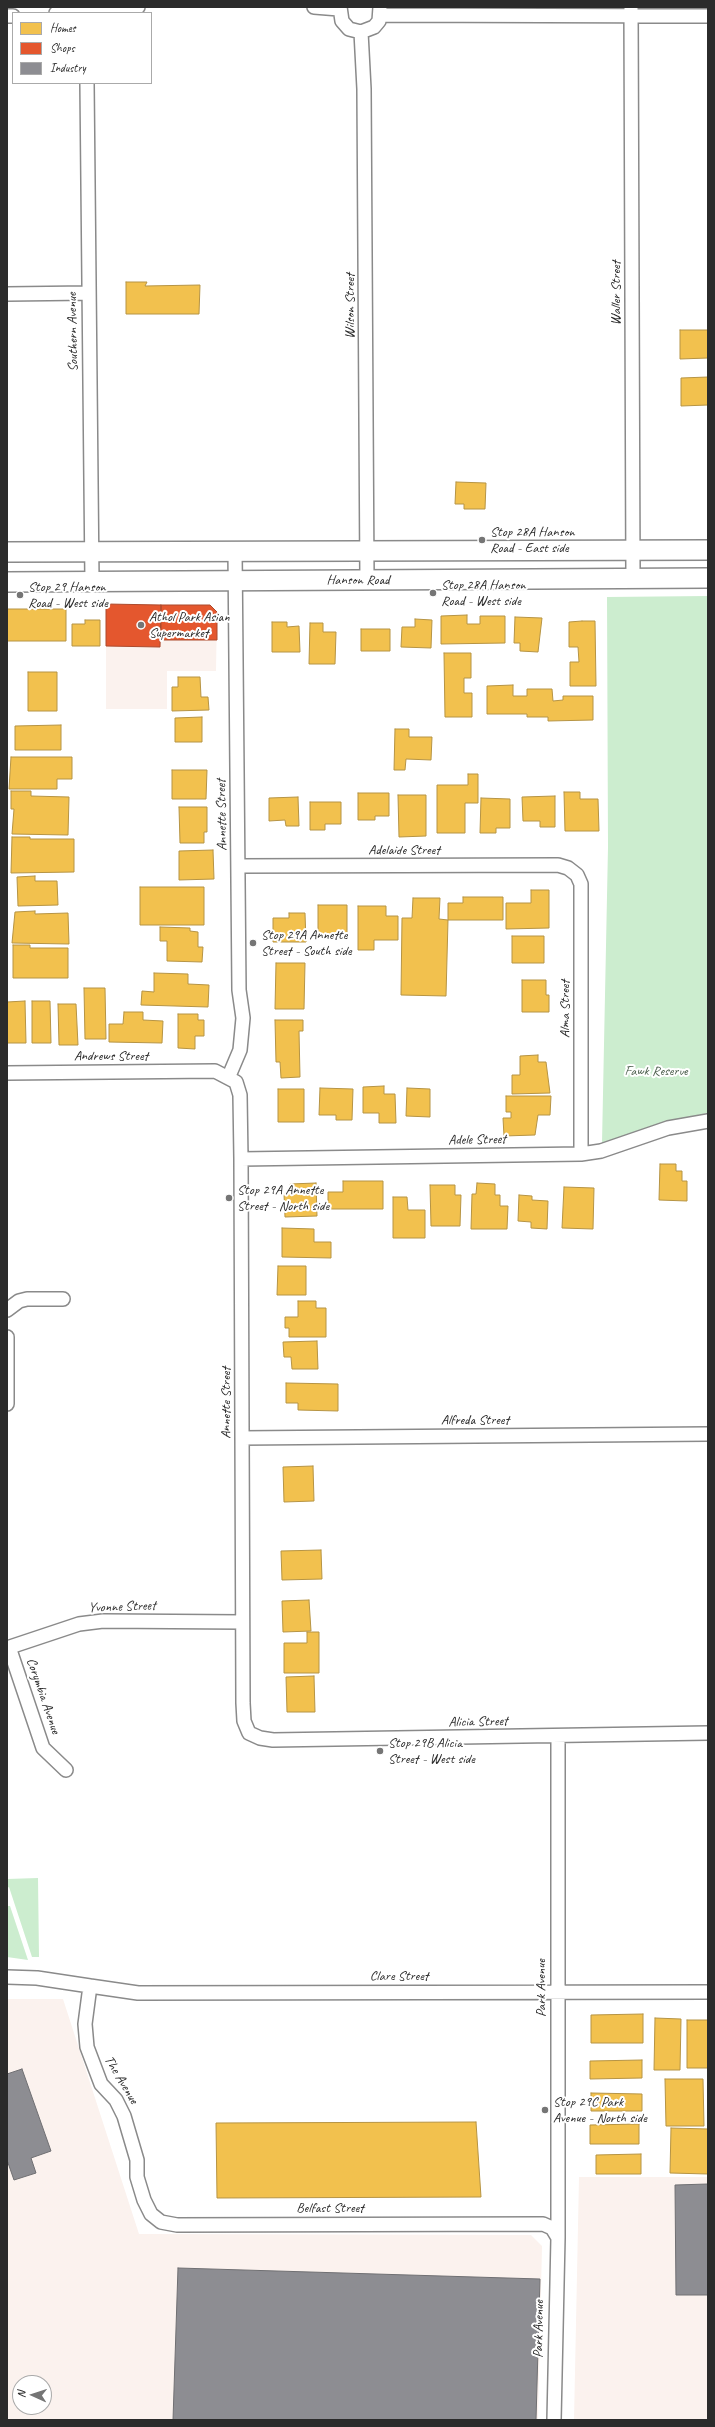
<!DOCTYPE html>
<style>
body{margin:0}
#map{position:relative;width:715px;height:2427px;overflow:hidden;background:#fff;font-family:Caveat,sans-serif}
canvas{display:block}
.frame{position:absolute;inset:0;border:8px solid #2b2b2b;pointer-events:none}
.legend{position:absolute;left:12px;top:12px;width:140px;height:72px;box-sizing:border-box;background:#fff;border:1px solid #aaa;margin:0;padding:5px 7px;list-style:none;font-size:12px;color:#2b2b2b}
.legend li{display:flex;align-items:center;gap:8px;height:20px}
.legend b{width:20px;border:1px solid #aaa}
.north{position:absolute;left:12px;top:2375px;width:40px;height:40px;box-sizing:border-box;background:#fff;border:1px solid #aaa;border-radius:50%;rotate:273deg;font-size:11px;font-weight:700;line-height:16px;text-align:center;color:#2b2b2b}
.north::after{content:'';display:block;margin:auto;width:14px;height:18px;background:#757575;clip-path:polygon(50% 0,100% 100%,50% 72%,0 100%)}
</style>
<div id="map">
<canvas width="715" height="2427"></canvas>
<div class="frame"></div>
<ul class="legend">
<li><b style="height:11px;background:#f2c14e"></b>Homes</li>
<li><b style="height:11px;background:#e4572e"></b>Shops</li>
<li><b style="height:11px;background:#8d8d92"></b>Industry</li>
</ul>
<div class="north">N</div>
</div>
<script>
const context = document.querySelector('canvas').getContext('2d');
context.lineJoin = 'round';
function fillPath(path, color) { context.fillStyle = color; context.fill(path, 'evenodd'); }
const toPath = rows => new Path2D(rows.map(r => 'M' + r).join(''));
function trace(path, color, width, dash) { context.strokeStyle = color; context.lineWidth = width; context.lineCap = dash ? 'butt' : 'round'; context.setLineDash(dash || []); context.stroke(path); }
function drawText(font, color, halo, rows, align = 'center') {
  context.font = font + ' Caveat,sans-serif'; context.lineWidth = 4; context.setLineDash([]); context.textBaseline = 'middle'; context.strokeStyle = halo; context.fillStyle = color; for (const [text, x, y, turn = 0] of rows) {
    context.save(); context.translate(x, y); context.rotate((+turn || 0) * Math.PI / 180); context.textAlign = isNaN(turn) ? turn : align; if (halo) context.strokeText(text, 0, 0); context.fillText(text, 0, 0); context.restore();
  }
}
fillPath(toPath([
 [106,604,210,605,217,612,216,671,167,671,167,709,106,709],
 [7,1999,63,1999,139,2234,531,2235,542,2246,538,2420,7,2420],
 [20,2383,44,2383,44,2407,20,2407],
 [579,2177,708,2177,708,2420,574,2420]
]), '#fbf2ee');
fillPath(toPath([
 [708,596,708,1113,673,1120,602,1143,608,847,607,597],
 [38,1878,39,1957,32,1957,9,1887,7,1888,7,1879],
 [7,1906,10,1906,28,1960,7,1957]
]), '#ccedcf');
const homes = toPath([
 [126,282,147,282,145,286,200,285,199,314,126,314,126,282],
 [680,330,708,330,708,358,680,359,680,330],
 [708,377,708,405,681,406,681,378,708,377],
 [456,482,486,483,485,509,464,509,464,504,455,504,456,482],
 [7,609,66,609,66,641,7,641,7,609],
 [467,615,467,624,480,624,480,616,505,616,505,643,441,644,441,616,467,615],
 [515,617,542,618,538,652,520,651,520,643,514,643,515,617],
 [415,619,432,620,431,648,401,647,402,627,415,627,415,619],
 [85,620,100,620,100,646,72,646,72,624,85,624,85,620],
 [582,621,595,621,596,686,570,686,570,662,579,662,578,647,569,647,569,622,582,621],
 [272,622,287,622,287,627,299,626,300,652,272,652,272,622],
 [310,623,323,623,323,632,336,632,335,664,309,664,310,623],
 [361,629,390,629,390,651,361,651,361,629],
 [444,653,471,653,471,678,464,678,464,693,472,693,472,717,445,717,444,653],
 [28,672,57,672,57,711,28,711,28,672],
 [178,677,200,677,201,697,208,697,209,710,172,711,172,687,178,687,178,677],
 [513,685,513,696,527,696,527,689,552,689,553,701,563,700,563,696,593,696,593,720,548,721,548,717,527,717,527,714,487,714,487,686,513,685],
 [202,717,202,742,175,742,175,718,202,717],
 [61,725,61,750,15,750,15,726,61,725],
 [395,729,409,729,409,737,432,737,431,760,406,759,405,770,394,770,395,729],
 [11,757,72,757,72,779,57,779,57,789,9,789,11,757],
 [172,770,207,770,206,799,172,799,172,770],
 [468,774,478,774,478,803,465,803,465,833,437,833,437,785,468,785,468,774],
 [11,791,31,791,31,796,69,797,68,835,12,834,14,809,11,809,11,791],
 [564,792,580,792,580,799,598,799,599,831,565,831,564,792],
 [358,793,389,793,389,816,375,816,375,820,358,820,358,793],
 [398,795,426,795,426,836,399,837,398,795],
 [555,796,555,827,540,827,540,821,523,821,522,797,555,796],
 [298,797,299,826,286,826,285,820,269,821,269,798,298,797],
 [481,798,510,799,510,828,496,828,496,833,480,833,481,798],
 [310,802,341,802,341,824,325,824,325,830,310,830,310,802],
 [179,807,207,807,207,832,204,832,204,843,180,843,179,807],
 [12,837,30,837,30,839,74,839,74,872,11,873,12,837],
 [213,850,214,879,179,880,179,851,213,850],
 [35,876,35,881,57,881,58,905,18,906,17,877,35,876],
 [140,887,204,887,204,925,140,925,140,887],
 [531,890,549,890,549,928,506,929,506,903,531,903,531,890],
 [463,897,503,897,503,920,448,920,448,903,463,903,463,897],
 [413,898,440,898,439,919,448,920,446,996,401,995,402,918,412,918,413,898],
 [318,905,347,905,347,935,318,935,318,905],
 [358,906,386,906,386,916,398,916,398,940,374,940,374,950,358,950,358,906],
 [35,911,35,914,68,913,69,944,12,943,15,912,35,911],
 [289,913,305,913,306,942,273,942,273,918,289,918,289,913],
 [160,927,190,928,190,931,198,932,198,947,203,947,202,962,167,961,167,941,160,941,160,927],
 [512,936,544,936,544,963,512,963,512,936],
 [13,945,30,945,30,948,68,948,68,978,13,978,13,945],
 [276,963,305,963,304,1009,275,1009,276,963],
 [154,973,188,974,188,984,209,985,208,1007,141,1005,142,991,154,992,154,973],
 [522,980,546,980,546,995,549,995,549,1012,522,1012,522,980],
 [84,988,105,988,106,1039,85,1039,84,988],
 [25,1001,26,1043,7,1043,7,1002,25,1001],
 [32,1001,50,1001,51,1043,32,1043,32,1001],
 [58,1004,76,1004,78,1045,59,1045,58,1004],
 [124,1012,143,1012,143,1020,163,1021,162,1043,109,1042,109,1024,123,1024,124,1012],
 [178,1014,198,1014,198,1020,204,1020,204,1036,195,1036,195,1049,178,1048,178,1014],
 [275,1020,303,1020,303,1031,299,1031,300,1077,281,1078,280,1062,276,1062,275,1020],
 [538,1055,538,1062,546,1062,550,1093,512,1094,512,1075,520,1075,520,1056,538,1055],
 [384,1086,384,1094,395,1094,396,1123,379,1123,379,1113,363,1113,363,1087,384,1086],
 [320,1088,353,1089,352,1120,336,1120,336,1115,319,1115,320,1088],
 [407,1088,430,1089,430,1117,406,1116,407,1088],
 [278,1089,304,1089,304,1122,278,1122,278,1089],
 [506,1096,551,1096,550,1115,538,1115,535,1135,504,1136,503,1118,511,1118,511,1112,506,1112,506,1096],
 [660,1164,676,1164,676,1171,682,1171,682,1181,687,1181,687,1201,659,1200,660,1164],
 [343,1181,383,1181,383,1209,328,1209,328,1192,343,1192,343,1181],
 [316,1183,317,1216,285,1217,284,1194,291,1193,290,1184,316,1183],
 [477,1183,495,1184,495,1195,500,1195,500,1206,508,1206,507,1229,471,1229,472,1194,476,1194,477,1183],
 [430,1185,455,1185,455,1195,461,1195,460,1226,431,1226,430,1185],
 [564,1187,594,1188,593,1229,562,1228,564,1187],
 [519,1195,532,1196,532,1200,548,1201,547,1229,531,1228,531,1222,518,1221,519,1195],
 [393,1197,407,1197,408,1210,425,1210,425,1238,393,1238,393,1197],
 [282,1228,314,1229,314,1242,331,1242,331,1258,282,1257,282,1228],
 [278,1266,306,1266,306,1295,277,1295,278,1266],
 [298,1301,316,1301,316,1308,326,1308,326,1337,289,1337,289,1328,285,1328,285,1317,298,1317,298,1301],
 [317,1341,318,1369,292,1369,291,1357,284,1357,283,1342,317,1341],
 [286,1383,338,1384,338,1411,298,1410,298,1403,286,1403,286,1383],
 [313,1466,314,1501,284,1502,283,1467,313,1466],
 [321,1550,322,1579,282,1580,281,1551,321,1550],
 [309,1600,311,1631,283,1632,282,1601,309,1600],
 [307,1632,319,1632,319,1673,284,1673,284,1643,307,1643,307,1632],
 [314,1676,315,1712,287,1712,286,1677,314,1676],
 [643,2014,643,2043,591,2043,591,2015,643,2014],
 [655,2018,681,2019,680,2070,654,2070,655,2018],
 [687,2020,708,2020,708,2068,687,2068,687,2020],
 [642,2060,642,2078,590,2079,590,2061,642,2060],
 [665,2079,703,2079,704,2126,666,2126,665,2079],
 [591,2093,642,2094,642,2111,591,2111,591,2093],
 [476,2122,481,2197,217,2198,216,2123,476,2122],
 [639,2124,639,2144,590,2144,590,2125,639,2124],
 [671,2128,708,2129,708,2174,670,2173,671,2128],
 [641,2154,641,2174,596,2174,596,2155,641,2154]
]);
fillPath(homes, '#f2c14e');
trace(homes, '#b69444', 1);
const shops = toPath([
 [106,604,161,605,160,647,106,646,106,604],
 [161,605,210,605,217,612,217,640,161,640,161,605]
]);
fillPath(shops, '#e4572e');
trace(shops, '#ac4a2d', 1);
const industry = toPath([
 [22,2069,51,2151,31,2158,36,2173,14,2180,7,2160,7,2074,22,2069],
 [708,2184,708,2295,676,2295,675,2185,708,2184],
 [178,2268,540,2279,536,2420,173,2420,178,2268]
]);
fillPath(industry, '#8d8d92');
trace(industry, '#707073', 1);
const street = toPath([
 [314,7,339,9],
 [340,7,342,21,349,29,361,32,374,27,379,21,380,7],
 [631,7,633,579],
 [56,13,138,7],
 [381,15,708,16],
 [7,16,13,16],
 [361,32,364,89,367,580],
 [87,83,92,581],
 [7,294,89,293],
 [239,866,558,865,568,868,577,875,581,884,581,1154],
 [7,1073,215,1071,236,1082,240,1095,241,1159,243,1703,244,1721,249,1733,260,1738,273,1740,708,1733],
 [229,1076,240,1050,243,1018,239,990,235,551],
 [241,1159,581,1154,601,1151,668,1128,708,1121],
 [7,1310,19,1301,27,1299,63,1299],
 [7,1337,7,1404],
 [242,1438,708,1434],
 [9,1647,43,1748,66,1770],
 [7,1648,79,1624,103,1621,242,1622],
 [7,1977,37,1978,90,1986,85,2024,87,2047,101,2084,116,2100,124,2116,137,2160,137,2177,144,2200,151,2214,161,2222,177,2225,543,2224,552,2228,558,2238,554,2420],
 [90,1986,138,1993,708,1992],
 [558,2238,558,1737]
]);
const secondary = toPath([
 [7,552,708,550],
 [7,582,708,578]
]);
trace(street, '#8a8a8a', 16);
trace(secondary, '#8a8a8a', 22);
trace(street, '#fff', 13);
trace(secondary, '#fff', 19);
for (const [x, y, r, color] of [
 [482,540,4,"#757575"],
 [433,593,4,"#757575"],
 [20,595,4,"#757575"],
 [141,625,4,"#757575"],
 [253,943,4,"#757575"],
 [229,1198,4,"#757575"],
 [380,1751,4,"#757575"],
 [545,2110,4,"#757575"]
]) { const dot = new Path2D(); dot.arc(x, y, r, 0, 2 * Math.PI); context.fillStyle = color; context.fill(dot); trace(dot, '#fff', 1.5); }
drawText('14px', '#2b2b2b', '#fff', [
 ["Waller Street",616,293,-90],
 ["Wilson Street",350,306,-90],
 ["Southern Avenue",73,332,-91],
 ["Hanson Road",358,580],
 ["Annette Street",222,815,-91],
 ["Adelaide Street",404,850],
 ["Alma Street",565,1009,-90],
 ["Andrews Street",111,1056],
 ["Adele Street",477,1140,-1],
 ["Annette Street",226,1403,-90],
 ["Alfreda Street",475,1420],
 ["Yvonne Street",122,1607,-2],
 ["Corymbia Avenue",43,1696,71],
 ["Alicia Street",478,1722,-1],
 ["Clare Street",399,1976],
 ["Park Avenue",541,1988,-90],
 ["The Avenue",121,2080,59],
 ["Belfast Street",330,2208],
 ["Park Avenue",539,2329,-89]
]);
drawText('14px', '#2b2b2b', '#fff', [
 ["Stop 28A Hanson",490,532],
 ["Road - East side",490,548],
 ["Stop 28A Hanson",441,585],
 ["Road - West side",441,601],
 ["Stop 29 Hanson",28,587],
 ["Road - West side",28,603],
 ["Athol Park Asian",149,617],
 ["Supermarket",149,633],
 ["Stop 29A Annette",261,935],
 ["Street - South side",261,951],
 ["Stop 29A Annette",237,1190],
 ["Street - North side",237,1206],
 ["Stop 29B Alicia",388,1743],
 ["Street - West side",388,1759],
 ["Stop 29C Park",553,2102],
 ["Avenue - North side",553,2118]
], 'left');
drawText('14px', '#4f6150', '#fff', [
 ["Fawk Reserve",656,1071]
]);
</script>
